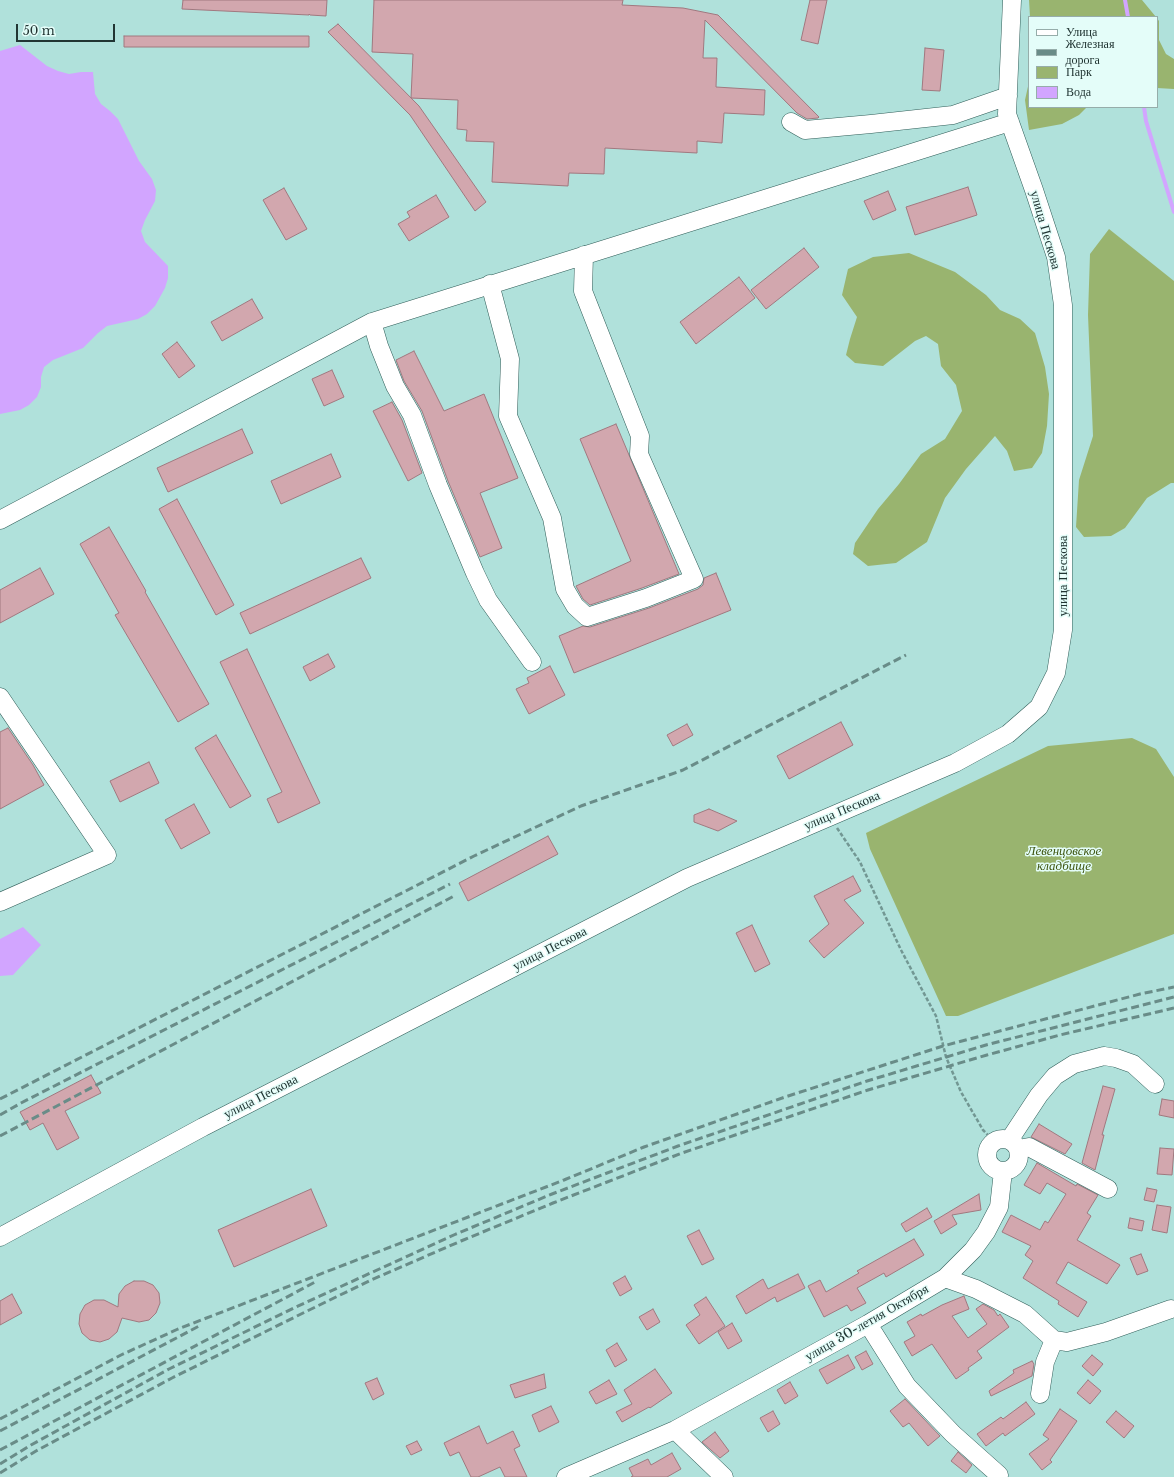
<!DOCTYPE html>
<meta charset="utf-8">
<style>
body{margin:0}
#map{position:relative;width:1174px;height:1477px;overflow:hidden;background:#b0e1db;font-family:"Libre Baskerville",serif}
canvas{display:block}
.legend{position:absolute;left:1028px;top:16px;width:130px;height:92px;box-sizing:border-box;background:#e4fdf9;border:1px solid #96adaa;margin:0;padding:5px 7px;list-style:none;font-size:12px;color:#213533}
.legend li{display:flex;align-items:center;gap:8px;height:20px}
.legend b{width:20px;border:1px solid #96adaa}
.scale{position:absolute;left:16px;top:24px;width:99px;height:18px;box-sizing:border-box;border:2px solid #213533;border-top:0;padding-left:5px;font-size:12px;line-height:14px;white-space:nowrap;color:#213533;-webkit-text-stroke:3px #e4fdf9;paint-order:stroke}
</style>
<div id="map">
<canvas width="1174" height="1477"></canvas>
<ul class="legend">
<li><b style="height:5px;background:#fff"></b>Улица</li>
<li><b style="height:5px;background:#698c88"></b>Железная дорога</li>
<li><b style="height:11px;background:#99b46f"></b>Парк</li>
<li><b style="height:11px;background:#d2a5ff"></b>Вода</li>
</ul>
<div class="scale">50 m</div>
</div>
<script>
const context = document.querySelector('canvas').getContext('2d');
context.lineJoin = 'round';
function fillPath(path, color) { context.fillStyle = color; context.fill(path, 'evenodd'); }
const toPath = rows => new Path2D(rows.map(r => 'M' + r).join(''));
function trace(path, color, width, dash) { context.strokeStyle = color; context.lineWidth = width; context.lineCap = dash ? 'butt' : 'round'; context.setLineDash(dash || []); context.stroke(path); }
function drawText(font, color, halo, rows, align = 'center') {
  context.font = font + ' "Libre Baskerville",serif'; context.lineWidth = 3; context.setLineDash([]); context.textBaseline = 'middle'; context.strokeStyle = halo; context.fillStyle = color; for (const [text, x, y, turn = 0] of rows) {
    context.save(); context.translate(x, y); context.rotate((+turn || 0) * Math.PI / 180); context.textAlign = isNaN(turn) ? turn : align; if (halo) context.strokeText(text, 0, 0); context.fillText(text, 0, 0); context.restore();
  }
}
fillPath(toPath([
 [1029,0,1142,0,1156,17,1030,17],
 [1157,18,1159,21,1159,40,1166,54,1174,59,1174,89,1157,88],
 [1029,82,1029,107,1087,107,1079,115,1062,124,1029,130,1025,100],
 [1109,229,1174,281,1174,483,1171,483,1147,498,1125,528,1111,536,1084,537,1076,527,1079,480,1093,436,1088,315,1090,254],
 [909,253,955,272,986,295,1000,310,1020,319,1035,333,1045,367,1049,394,1047,426,1042,453,1032,468,1014,471,1007,451,995,436,966,469,945,498,927,542,896,563,868,566,853,554,855,543,878,509,899,484,921,454,945,439,962,411,956,385,941,366,938,344,926,336,915,341,883,366,855,363,846,355,850,339,857,317,842,295,848,269,873,257],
 [1132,738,1156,749,1174,777,1174,934,958,1016,946,1016,870,849,866,833,1048,746]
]), '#99b46f');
fillPath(toPath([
 [20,45,47,66,58,71,69,74,81,72,93,72,95,94,101,104,110,111,118,119,139,161,152,179,156,190,155,201,145,220,141,231,145,242,168,266,168,278,165,288,155,306,147,314,138,319,107,326,98,333,83,348,53,360,44,367,41,377,41,387,37,397,29,405,20,410,0,414,0,51],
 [23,927,41,945,13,975,0,976,0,939]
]), '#d2a5ff');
trace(toPath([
 [1125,0,1128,17],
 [1144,107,1146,121,1174,212]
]), '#d2a5ff', 4);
const building = toPath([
 [183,0,327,0,326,16,310,15,309,14,309,15,182,9,183,0],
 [374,0,623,0,622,5,683,8,718,15,819,117,818,118,807,119,797,113,705,20,703,58,717,58,716,87,765,90,764,115,724,113,722,143,697,141,697,153,605,148,604,174,569,173,568,186,492,182,494,142,466,141,467,130,457,129,458,100,411,98,413,54,372,52,374,0],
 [810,0,827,0,818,44,801,40,810,0],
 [338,24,419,106,486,202,475,211,410,115,328,32,338,24],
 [124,36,309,36,309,47,124,47,124,36],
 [925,48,944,50,940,91,922,90,925,48],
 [968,187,977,215,915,235,906,207,968,187],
 [284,188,307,229,286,240,263,200,284,188],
 [888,191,896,210,873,220,864,201,888,191],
 [436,195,449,217,409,241,398,224,410,217,407,212,436,195],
 [804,248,819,267,766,309,751,290,804,248],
 [739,277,755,298,696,344,680,322,739,277],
 [252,299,263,318,222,341,211,322,252,299],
 [177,342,195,366,179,378,162,354,177,342],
 [414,351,444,411,484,394,518,478,480,493,502,548,480,557,448,481,422,411,404,381,396,360,414,351],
 [332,370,344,397,324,406,312,379,332,370],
 [392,402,402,420,422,473,408,481,373,411,392,402],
 [616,424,679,574,642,588,590,605,583,599,576,586,631,561,580,439,616,424],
 [242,429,253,453,168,492,157,468,242,429],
 [331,454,341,477,281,504,271,481,331,454],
 [177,499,234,605,216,615,159,509,177,499],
 [109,527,146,591,145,592,209,704,178,722,115,615,119,613,80,544,109,527],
 [361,558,371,578,250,634,240,613,361,558],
 [40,568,54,594,0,623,0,590,40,568],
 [716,573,731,610,574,673,559,636,583,626,590,627,649,608,698,589,703,585,704,578,716,573],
 [247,649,320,803,278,823,267,799,282,792,220,662,247,649],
 [328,654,335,667,310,681,303,667,328,654],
 [550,666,565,695,529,714,516,689,529,683,527,678,550,666],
 [841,722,853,745,789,779,777,756,841,722],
 [687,724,693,735,673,746,667,735,687,724],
 [8,728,33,765,44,785,0,809,0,732,8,728],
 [216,735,251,796,230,808,195,748,216,735],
 [149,762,159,783,120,802,110,781,149,762],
 [194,804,210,833,181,849,165,820,194,804],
 [709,809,737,821,718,831,694,822,694,815,709,809],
 [548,836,558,854,468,901,459,883,548,836],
 [853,876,861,891,844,900,864,923,824,958,809,941,829,924,814,896,853,876],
 [752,925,770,964,755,972,736,933,752,925],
 [91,1075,101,1093,65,1111,79,1138,57,1150,43,1123,30,1130,20,1112,91,1075],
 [1103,1086,1115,1089,1102,1135,1104,1135,1095,1170,1082,1163,1103,1086],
 [1162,1099,1174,1101,1174,1118,1159,1115,1162,1099],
 [1039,1124,1072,1144,1065,1154,1031,1137,1039,1124],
 [1160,1148,1174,1149,1172,1175,1157,1174,1160,1148],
 [1037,1163,1076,1186,1077,1184,1098,1195,1087,1213,1091,1216,1077,1240,1120,1265,1107,1284,1068,1262,1056,1283,1087,1302,1078,1317,1058,1304,1059,1301,1023,1278,1033,1261,1025,1255,1031,1246,1002,1232,1011,1215,1040,1230,1045,1221,1048,1223,1066,1194,1047,1183,1040,1194,1024,1185,1037,1163],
 [1147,1188,1157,1190,1154,1202,1144,1200,1147,1188],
 [311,1189,327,1226,234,1267,218,1230,311,1189],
 [979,1194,981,1210,952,1215,957,1224,941,1234,934,1221,979,1194],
 [1157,1205,1171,1207,1167,1233,1152,1230,1157,1205],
 [927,1208,932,1217,906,1232,901,1224,927,1208],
 [1130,1218,1144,1221,1142,1231,1128,1228,1130,1218],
 [699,1230,714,1259,702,1265,687,1236,699,1230],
 [914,1239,924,1255,886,1277,884,1273,857,1288,866,1303,851,1311,847,1305,824,1317,808,1286,820,1280,826,1292,859,1273,857,1271,914,1239],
 [1141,1254,1148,1271,1137,1275,1130,1258,1141,1254],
 [798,1274,805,1288,777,1302,775,1297,746,1314,736,1296,763,1279,768,1289,798,1274],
 [625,1276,632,1289,620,1296,613,1283,625,1276],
 [134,1281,144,1281,153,1285,159,1293,160,1303,156,1313,149,1320,139,1322,122,1318,117,1332,109,1339,100,1342,90,1340,82,1333,79,1324,80,1314,85,1305,94,1300,104,1300,118,1307,119,1294,125,1286,134,1281],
 [12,1294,22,1313,0,1325,0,1301,12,1294],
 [964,1296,969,1309,952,1316,968,1338,987,1324,976,1309,983,1304,994,1310,998,1316,1000,1314,1009,1327,977,1351,982,1358,968,1368,969,1370,956,1379,932,1344,912,1356,904,1342,915,1336,907,1322,921,1314,922,1316,942,1305,964,1296],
 [706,1297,725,1326,699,1344,686,1325,700,1315,694,1305,706,1297],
 [653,1309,660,1322,647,1330,639,1317,653,1309],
 [732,1323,742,1341,728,1349,718,1332,732,1323],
 [617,1343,627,1360,615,1367,606,1350,617,1343],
 [866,1351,873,1364,862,1370,855,1357,866,1351],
 [848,1355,855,1368,827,1384,819,1370,848,1355],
 [1092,1355,1103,1364,1093,1376,1082,1366,1092,1355],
 [1032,1361,1034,1364,1032,1376,991,1396,989,1391,1014,1373,1013,1370,1032,1361],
 [655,1369,672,1393,650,1408,649,1407,622,1422,616,1412,632,1404,624,1390,655,1369],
 [544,1374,546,1388,515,1398,510,1385,544,1374],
 [377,1378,384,1394,373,1400,365,1383,377,1378],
 [609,1380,617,1394,596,1404,589,1392,609,1380],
 [1088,1380,1101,1391,1090,1404,1077,1393,1088,1380],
 [790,1382,798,1396,785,1404,777,1390,790,1382],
 [905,1399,940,1436,928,1446,909,1423,903,1427,890,1411,905,1399],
 [1026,1402,1035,1414,1005,1436,1003,1433,986,1446,977,1434,1001,1417,1003,1419,1026,1402],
 [551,1406,559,1422,539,1432,532,1415,551,1406],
 [1060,1409,1077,1421,1050,1460,1052,1462,1042,1470,1029,1454,1049,1439,1043,1435,1060,1409],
 [773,1411,780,1424,768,1432,760,1418,773,1411],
 [1116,1411,1134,1426,1124,1438,1106,1422,1116,1411],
 [479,1426,487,1444,513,1431,520,1446,514,1449,527,1477,505,1477,500,1467,478,1477,471,1477,459,1452,450,1456,444,1443,479,1426],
 [715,1432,729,1451,720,1458,702,1442,715,1432],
 [417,1441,422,1450,411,1455,406,1446,417,1441],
 [958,1452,972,1465,966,1473,951,1461,958,1452],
 [672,1453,681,1469,667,1477,631,1477,633,1476,629,1468,648,1459,651,1465,672,1453]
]);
fillPath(building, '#d2a7ae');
trace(building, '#a0787f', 1);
const minor = toPath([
 [791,122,805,130,871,124,953,115,1008,96],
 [490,284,510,359,508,416,552,518,565,589,575,606,587,617,646,598,694,579,639,454,640,436,583,291,584,255],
 [372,322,379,346,395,386,412,415,438,485,475,573,488,600,532,662],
 [0,520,372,322,1010,122],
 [0,697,107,855,0,902],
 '987 1155a16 16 0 1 1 32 0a16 16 0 1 1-32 0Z',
 [1010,1139,1039,1095,1055,1076,1074,1064,1104,1056,1116,1058,1133,1064,1155,1084],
 [1019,1149,1029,1147,1108,1189],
 [0,1237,203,1127,326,1064,687,878,955,763,1008,734,1039,707,1056,673,1063,630,1063,305,1056,257,1034,190,1007,114,1012,0],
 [945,1278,973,1250,986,1232,999,1207,1003,1171],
 [868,1324,907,1386,953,1434,999,1475],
 [1040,1394,1045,1362,1054,1340],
 [675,1430,724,1477],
 [566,1477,675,1430,868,1324,945,1278,976,1289,1025,1314,1054,1340,1067,1342,1106,1332,1171,1309]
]);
trace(minor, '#305e59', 19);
trace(toPath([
 [837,828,860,862,901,950,936,1016,946,1057,961,1092,983,1130,994,1141]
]), '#729793', 2.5, [4, 2]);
trace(minor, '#fff', 18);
trace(toPath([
 [0,1099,474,856,581,806,683,770,906,655],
 [0,1115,21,1103,450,884],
 [0,1136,454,896],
 [0,1419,121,1355,178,1329,564,1180,644,1147,785,1097,943,1046,1140,994,1174,987],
 [0,1431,201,1325],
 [0,1450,317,1281],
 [0,1464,31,1445,169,1369,296,1307,456,1234,552,1194,678,1146,867,1081,986,1045,1174,997],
 [0,1473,36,1451,172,1378,299,1315,371,1280,461,1241,553,1203,682,1153,868,1090,987,1055,1060,1035,1174,1008]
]), '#698c88', 3, [8, 4]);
drawText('13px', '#213533', '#e4fdf9', [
 ["улица Пескова",1045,230,74],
 ["улица Пескова",1063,576,-90],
 ["улица Пескова",842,811,-23],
 ["улица Пескова",550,949,-27],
 ["улица Пескова",261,1097,-27],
 ["улица 30-летия Октября",867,1323,-30]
]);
drawText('italic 13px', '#405712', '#e4fdf9', [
 ["Левенцовское",1064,851],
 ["кладбище",1064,866]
]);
</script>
